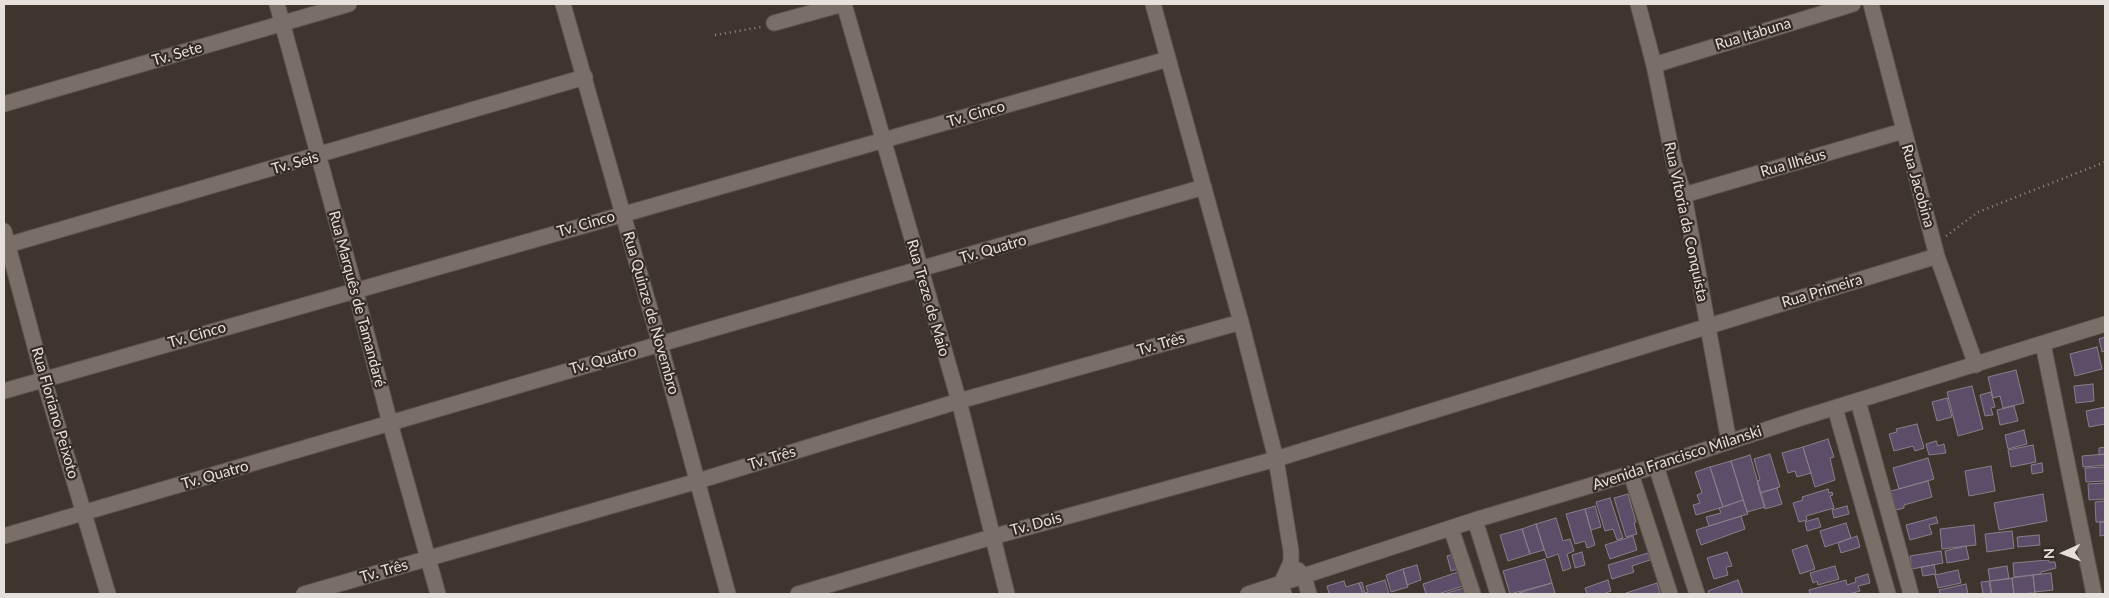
<!DOCTYPE html>
<meta charset="utf-8">
<style>
body{margin:0}
#map{position:relative;width:2109px;height:598px;overflow:hidden;background:#3e352f;font-family:Lato,sans-serif}
canvas{display:block}
.frame{position:absolute;inset:0;border:5px solid #e6e0dc;pointer-events:none}
.north{position:absolute;left:2039px;top:528px;width:50px;height:50px;-webkit-text-stroke:4px #342b25;paint-order:stroke;rotate:268deg;font-size:14px;font-weight:700;line-height:20px;text-align:center;color:#e6e0dc}
.north::after{content:'';display:block;margin:auto;width:18px;height:22px;background:#e6e0dc;clip-path:polygon(50% 0,100% 100%,50% 72%,0 100%)}
</style>
<div id="map">
<canvas width="2109" height="598"></canvas>
<div class="frame"></div>
<div class="north">N</div>
</div>
<script>
const context = document.querySelector('canvas').getContext('2d');
context.lineJoin = 'round';
function fillPath(path, color) { context.fillStyle = color; context.fill(path, 'evenodd'); }
const toPath = rows => new Path2D(rows.map(r => 'M' + r).join(''));
function trace(path, color, width, dash) { context.strokeStyle = color; context.lineWidth = width; context.lineCap = dash ? 'butt' : 'round'; context.setLineDash(dash || []); context.stroke(path); }
function drawText(font, color, halo, rows, align = 'center') {
  context.font = font + ' Lato,sans-serif'; context.lineWidth = 4.5; context.setLineDash([]); context.textBaseline = 'middle'; context.strokeStyle = halo; context.fillStyle = color; for (const [text, x, y, turn = 0] of rows) {
    context.save(); context.translate(x, y); context.rotate((+turn || 0) * Math.PI / 180); context.textAlign = isNaN(turn) ? turn : align; if (halo) context.strokeText(text, 0, 0); context.fillText(text, 0, 0); context.restore();
  }
}
const building = toPath([
 [2105,337,2105,351,2102,352,2099,339,2105,337],
 [2097,347,2102,369,2075,376,2070,354,2097,347],
 [2016,370,2024,403,2003,408,2000,396,1993,398,1988,377,2016,370],
 [2093,384,2094,401,2076,403,2074,386,2093,384],
 [1972,386,1983,429,1958,436,1947,392,1972,386],
 [1991,392,1995,407,1991,408,1993,415,1985,416,1980,395,1991,392],
 [1947,398,1952,417,1937,421,1932,402,1947,398],
 [2014,406,2018,421,2000,425,1997,410,2014,406],
 [2105,407,2105,424,2089,427,2086,411,2105,407],
 [1917,424,1924,448,1915,451,1913,446,1894,451,1889,434,1897,432,1896,429,1917,424],
 [2024,430,2027,444,2008,449,2005,435,2024,430],
 [1828,439,1834,457,1830,458,1835,480,1815,487,1803,447,1828,439],
 [1936,441,1938,446,1944,444,1946,453,1929,455,1926,444,1936,441],
 [2033,445,2036,462,2011,467,2008,450,2033,445],
 [1803,447,1811,473,1797,477,1795,471,1788,473,1782,453,1803,447],
 [2105,447,2105,454,2099,455,2099,448,2105,447],
 [1770,454,1780,487,1760,493,1757,481,1760,480,1754,459,1770,454],
 [2105,454,2105,465,2083,467,2082,456,2105,454],
 [1750,455,1765,507,1747,512,1731,461,1750,455],
 [1928,458,1934,479,1899,489,1893,468,1928,458],
 [1731,461,1743,500,1723,507,1710,467,1731,461],
 [2042,463,2043,472,2032,474,2031,465,2042,463],
 [1991,466,1995,491,1969,496,1965,471,1991,466],
 [1710,467,1723,507,1696,515,1693,505,1700,503,1697,495,1702,493,1695,472,1710,467],
 [2105,467,2105,481,2086,482,2085,468,2105,467],
 [1928,481,1932,497,1904,505,1904,508,1896,510,1891,491,1928,481],
 [2105,483,2105,499,2089,500,2088,484,2105,483],
 [1777,488,1782,504,1765,509,1760,493,1777,488],
 [1828,489,1829,493,1832,492,1833,495,1830,496,1834,508,1806,516,1807,520,1799,522,1793,503,1803,500,1802,497,1828,489],
 [1628,494,1636,522,1634,523,1637,534,1626,537,1614,498,1628,494],
 [2043,494,2047,521,1999,530,1994,503,2043,494],
 [1610,498,1623,538,1617,540,1613,529,1605,531,1596,502,1610,498],
 [1743,500,1748,514,1709,526,1706,517,1721,513,1719,508,1743,500],
 [2105,501,2105,522,2096,522,2095,502,2105,501],
 [1595,506,1601,527,1591,530,1585,509,1595,506],
 [1847,506,1849,514,1834,518,1832,510,1847,506],
 [1585,509,1595,545,1587,548,1585,541,1575,544,1566,514,1585,509],
 [1741,516,1745,529,1701,545,1696,530,1741,516],
 [1936,517,1938,523,1929,525,1932,534,1910,540,1906,525,1936,517],
 [1556,518,1563,541,1570,539,1574,551,1567,554,1571,568,1563,571,1558,554,1547,558,1536,524,1556,518],
 [1818,518,1821,527,1807,531,1805,522,1818,518],
 [2100,522,2105,522,2105,535,2100,536,2100,522],
 [1846,523,1851,538,1825,547,1820,531,1846,523],
 [1536,524,1544,550,1530,554,1522,529,1536,524],
 [1974,525,1976,545,1942,549,1940,529,1974,525],
 [1522,529,1530,554,1508,561,1500,535,1522,529],
 [2012,531,2014,548,1987,552,1985,534,2012,531],
 [2039,535,2040,545,2018,547,2017,537,2039,535],
 [1633,536,1637,550,1610,559,1605,545,1633,536],
 [1857,536,1860,547,1841,553,1838,543,1857,536],
 [1807,545,1815,569,1800,574,1792,550,1807,545],
 [1966,546,1969,559,1947,563,1945,551,1966,546],
 [1941,551,1943,563,1912,569,1910,556,1941,551],
 [1582,552,1585,565,1575,568,1572,555,1582,552],
 [1727,552,1732,566,1726,567,1728,575,1714,579,1707,558,1727,552],
 [1648,553,1650,560,1632,566,1634,572,1612,579,1608,565,1648,553],
 [1453,554,1458,569,1451,571,1447,556,1453,554],
 [1545,559,1552,583,1510,594,1503,571,1545,559],
 [2048,560,2049,562,2055,562,2056,568,2041,572,2041,574,2014,577,2013,563,2048,560],
 [1417,565,1421,580,1407,585,1403,569,1417,565],
 [1934,565,1936,574,1923,576,1921,567,1934,565],
 [1835,566,1839,579,1818,585,1817,581,1813,583,1810,573,1835,566],
 [2007,566,2009,579,1990,581,1988,569,2007,566],
 [1403,569,1408,587,1391,592,1386,575,1403,569],
 [1958,570,1961,583,1938,588,1935,575,1958,570],
 [1458,572,1463,586,1438,594,1426,594,1423,584,1458,572],
 [2051,573,2053,590,2035,592,2033,575,2051,573],
 [1868,574,1870,583,1858,586,1860,591,1849,594,1810,594,1809,590,1846,580,1847,585,1856,582,1855,578,1868,574],
 [2033,575,2035,593,2014,594,2012,578,2033,575],
 [2012,578,2014,594,1992,594,1990,581,2012,578],
 [1385,580,1389,594,1363,594,1359,583,1362,582,1365,593,1368,592,1366,586,1385,580],
 [1608,580,1611,591,1603,594,1587,594,1585,588,1608,580],
 [1738,580,1743,594,1709,594,1708,591,1738,580],
 [1344,581,1346,587,1359,583,1363,594,1324,594,1329,593,1327,586,1344,581],
 [1989,581,1991,594,1983,594,1981,582,1989,581],
 [1552,583,1555,593,1550,594,1519,593,1552,583],
 [1657,583,1660,594,1626,594,1626,593,1657,583],
 [1966,584,1968,594,1940,594,1939,590,1966,584],
 [1464,588,1465,594,1443,594,1464,588]
]);
fillPath(building, '#5c4d68');
trace(building, '#86808a', 1);
const minor = toPath([
 [277,4,355,289,390,423,438,594],
 [563,4,660,344,728,594],
 [844,4,959,401,1007,594],
 [1153,4,1241,322,1276,459,1291,551,1291,562,1281,584,1284,594],
 [1638,4,1654,65,1674,163,1684,195,1729,442],
 [1871,4,1937,256,1976,365],
 [774,23,843,4],
 [1654,65,1853,4],
 [4,104,349,4],
 [1684,195,1903,131],
 [4,231,44,380,108,594],
 [4,246,585,77],
 [2043,344,2094,594],
 [4,391,1168,59],
 [1858,401,1911,594],
 [1835,408,1888,594],
 [1656,466,1697,594],
 [1631,474,1670,594],
 [1475,520,1498,594],
 [1451,528,1473,594],
 [4,536,660,344,1204,187],
 [1298,570,1304,577,1309,594],
 [304,594,698,481,959,401,1241,322],
 [798,594,992,537,1276,459,1937,256],
 [1248,594,1475,520,1656,466,1798,419,2105,324]
]);
trace(minor, '#5b544e', 17);
trace(toPath([
 [715,35,761,27],
 [1946,236,1978,212,2105,162]
]), '#968e89', 2.5, [1, 4]);
trace(minor, '#796f68', 15);
drawText('15px', '#e6e0dc', '#342b25', [
 ["Rua Itabuna",1753,34,-17],
 ["Tv. Sete",177,54,-16],
 ["Tv. Cinco",976,114,-16],
 ["Tv. Seis",295,163,-16],
 ["Rua Ilhéus",1793,163,-16],
 ["Rua Jacobina",1918,186,74],
 ["Rua Vitoria da Conquista",1686,222,78],
 ["Tv. Cinco",586,224,-16],
 ["Tv. Quatro",993,249,-16],
 ["Rua Primeira",1822,291,-17],
 ["Rua Treze de Maio",928,298,74],
 ["Rua Marquês de Tamandaré",357,299,75],
 ["Rua Quinze de Novembro",651,313,74],
 ["Tv. Cinco",197,335,-16],
 ["Tv. Três",1161,344,-16],
 ["Tv. Quatro",603,360,-16],
 ["Rua Floriano Peixoto",55,413,74],
 ["Tv. Três",772,458,-17],
 ["Avenida Francisco Milanski",1677,458,-18],
 ["Tv. Quatro",215,475,-16],
 ["Tv. Dois",1036,524,-15],
 ["Tv. Três",384,571,-16]
]);
</script>
